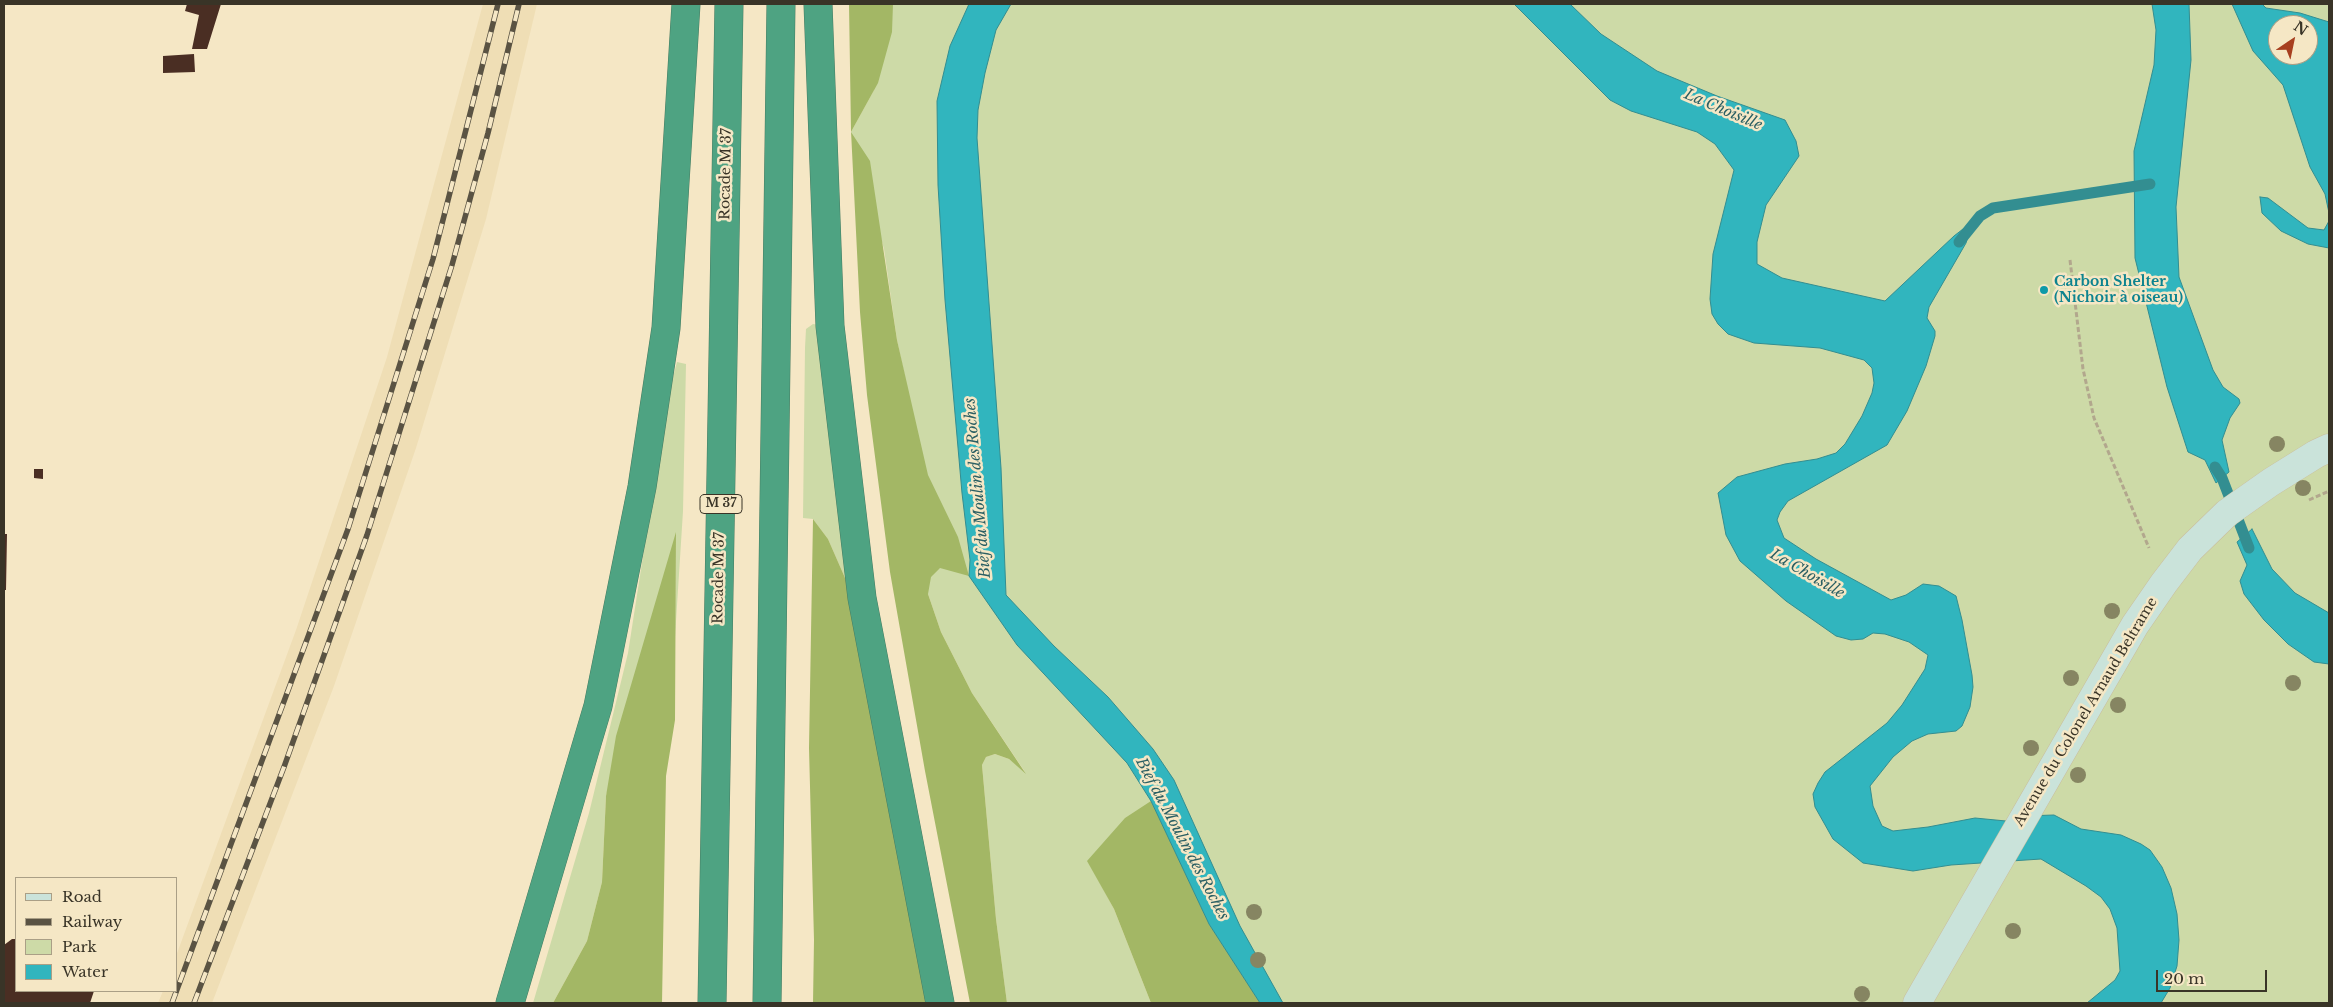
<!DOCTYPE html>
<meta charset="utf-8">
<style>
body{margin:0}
#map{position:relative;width:2333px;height:1007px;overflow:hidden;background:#f5e7c5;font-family:"Libre Baskerville",serif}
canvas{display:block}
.frame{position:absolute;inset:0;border:5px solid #393427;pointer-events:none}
.legend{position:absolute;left:15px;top:877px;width:162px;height:115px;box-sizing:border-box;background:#f5e7c5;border:1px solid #aa9f86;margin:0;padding:6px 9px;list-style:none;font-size:15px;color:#393427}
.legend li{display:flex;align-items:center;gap:10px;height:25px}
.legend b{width:25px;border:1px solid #aa9f86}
.north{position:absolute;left:2268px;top:15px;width:50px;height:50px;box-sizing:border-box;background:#f5e7c5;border:1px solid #aa9f86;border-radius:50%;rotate:34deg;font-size:14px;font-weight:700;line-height:20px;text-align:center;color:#393427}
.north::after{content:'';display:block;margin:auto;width:18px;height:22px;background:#a73f1f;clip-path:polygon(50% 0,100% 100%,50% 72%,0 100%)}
.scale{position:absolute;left:2156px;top:970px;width:111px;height:22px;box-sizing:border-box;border:2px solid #393427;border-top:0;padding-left:6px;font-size:15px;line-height:18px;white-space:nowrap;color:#393427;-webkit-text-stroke:4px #f5e7c5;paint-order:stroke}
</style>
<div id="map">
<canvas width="2333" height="1007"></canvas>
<div class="frame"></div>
<ul class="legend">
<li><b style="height:6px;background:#cae3da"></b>Road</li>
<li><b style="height:6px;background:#5a5343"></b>Railway</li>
<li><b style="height:14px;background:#cddaa7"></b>Park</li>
<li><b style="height:14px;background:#31b5be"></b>Water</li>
</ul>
<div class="north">N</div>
<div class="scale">20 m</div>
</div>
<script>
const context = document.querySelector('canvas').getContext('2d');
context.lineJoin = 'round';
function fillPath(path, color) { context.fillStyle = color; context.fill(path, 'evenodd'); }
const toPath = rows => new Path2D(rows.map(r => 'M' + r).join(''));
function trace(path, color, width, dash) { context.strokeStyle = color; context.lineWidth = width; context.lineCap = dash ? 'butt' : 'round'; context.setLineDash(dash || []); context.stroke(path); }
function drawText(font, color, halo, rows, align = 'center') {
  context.font = font + ' "Libre Baskerville",serif'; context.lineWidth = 5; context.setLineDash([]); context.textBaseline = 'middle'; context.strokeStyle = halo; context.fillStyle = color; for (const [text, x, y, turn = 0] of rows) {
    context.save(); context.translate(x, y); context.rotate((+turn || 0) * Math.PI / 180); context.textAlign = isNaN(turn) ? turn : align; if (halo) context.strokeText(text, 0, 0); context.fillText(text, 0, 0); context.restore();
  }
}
fillPath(toPath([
 [483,4,537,4,486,219,416,448,334,686,212,1003,158,1003,163,991,176,991,176,956,296,630,387,357]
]), '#efdeb5');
fillPath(toPath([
 [858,4,2329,4,2329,1003,1194,1003,1088,861,1114,909,1151,1003,1007,1003,996,919,982,765,986,757,995,754,1009,759,1025,772,972,693,941,632,928,594,910,401,897,340,884,249,851,132,874,90],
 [2278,25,2308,25,2308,55,2278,55],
 [813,324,820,325,849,587,828,539,813,519,803,518,805,348,806,329],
 [677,362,686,364,683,511,675,637,676,535,606,796,602,882,587,941,553,1003,533,1003,589,813,628,653,668,395]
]), '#cddaa7');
fillPath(toPath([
 [849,4,893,4,892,32,878,83,851,132,870,161,897,340,928,475,958,537,969,576,940,568,931,577,928,594,941,632,972,693,1026,774,1009,759,995,754,986,757,982,765,996,919,1007,1003,970,1003,925,771,890,572,867,395,860,312,851,131],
 [813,519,828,539,849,587,927,1003,813,1003,814,940,809,748],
 [676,532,675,720,666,776,662,1003,553,1003,587,941,602,882,606,796,616,736],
 [1151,801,1209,924,1260,1003,1151,1003,1114,909,1087,861,1125,818]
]), '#a3b765');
const water = toPath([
 [969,4,1011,4,996,30,985,73,978,110,977,138,1001,468,1006,595,1054,646,1108,697,1153,749,1174,780,1240,926,1283,1003,1260,1003,1209,924,1151,801,1127,763,1017,645,969,576,970,560,962,493,945,300,938,185,937,101,950,46,969,4],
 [1514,4,1570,4,1601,34,1657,71,1717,96,1785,120,1796,141,1799,156,1766,205,1757,242,1757,264,1782,278,1885,301,1954,236,1963,229,1970,230,1966,243,1929,307,1927,318,1935,331,1935,336,1926,366,1907,411,1887,445,1788,501,1780,512,1777,520,1784,538,1816,559,1891,600,1906,595,1923,584,1939,586,1956,596,1962,620,1972,675,1973,687,1970,707,1962,726,1956,731,1928,734,1912,741,1893,757,1870,786,1873,806,1882,826,1893,831,1928,827,1975,818,2006,821,2024,816,2054,815,2081,829,2121,835,2141,844,2150,850,2162,867,2171,888,2177,914,2179,940,2177,966,2170,988,2161,1003,2087,1003,2115,980,2120,971,2117,928,2110,909,2101,897,2086,886,2041,859,1951,865,1913,871,1863,863,1833,839,1815,807,1813,794,1818,783,1825,772,1887,723,1902,705,1925,669,1928,655,1909,642,1885,634,1873,633,1863,639,1851,640,1836,636,1786,601,1740,561,1726,535,1718,493,1737,477,1785,464,1817,459,1836,453,1845,444,1862,416,1872,393,1874,383,1872,368,1864,360,1820,348,1754,343,1728,334,1718,324,1712,314,1710,299,1713,254,1734,170,1715,144,1697,132,1631,111,1610,100,1514,4],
 [2152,4,2189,4,2191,60,2176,207,2179,277,2213,370,2223,387,2239,399,2240,403,2230,418,2222,440,2229,472,2216,483,2205,460,2188,452,2167,387,2135,258,2134,151,2154,65,2156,30,2152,4],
 [2232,4,2262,4,2266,8,2300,13,2329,22,2329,213,2325,194,2310,167,2283,85,2253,51,2232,4],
 [2278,25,2308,25,2308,55,2278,55,2278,25],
 [2260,197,2268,198,2308,228,2324,230,2329,221,2329,248,2308,244,2281,231,2262,213,2260,197],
 [2252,529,2272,569,2295,593,2329,613,2329,664,2314,662,2288,644,2264,620,2244,594,2240,581,2247,565,2237,542,2252,529]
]);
fillPath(water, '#31b5be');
trace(water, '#338e91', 1);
trace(toPath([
 [1959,242,1980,216,1993,208,2150,184],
 [2215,467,2222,478,2249,548]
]), '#338e91', 11);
fillPath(toPath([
 [187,4,221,4,207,49,192,49,199,15,185,11],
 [194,54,195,72,163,73,163,56],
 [34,469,43,469,43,479,34,478],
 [4,534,7,534,6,590,4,590],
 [12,939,16,939,16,991,94,991,90,1003,4,1003,4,945]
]), '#4a2e23');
const secondary = toPath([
 [1917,1003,2135,625,2164,583,2190,549,2227,513,2271,482,2316,454,2329,448]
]);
const highway = toPath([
 [818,4,830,326,862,598,940,1003],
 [510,1003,598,706,642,487,666,328,686,4],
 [712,1003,729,4],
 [767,1003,781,4]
]);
trace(secondary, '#cabd9d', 29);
trace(highway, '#477c62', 29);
trace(toPath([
 [2070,260,2083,369,2094,418,2149,548],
 [2309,500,2329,491]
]), '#b2a78d', 3, [5, 2.5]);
trace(secondary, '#cae3da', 28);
trace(highway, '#4ea382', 28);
const rail = toPath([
 [172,1003,348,529,433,259,498,4],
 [194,1003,284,767,367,535,452,265,488,133,519,4]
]);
trace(rail, '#5a5343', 5.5);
trace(rail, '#f5e7c5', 4, [11]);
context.fillStyle = '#868562';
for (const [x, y] of [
 [2277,444],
 [2303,488],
 [2112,611],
 [2071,678],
 [2293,683],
 [2118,705],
 [2031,748],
 [2078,775],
 [1254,912],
 [2013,931],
 [1258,960],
 [1862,994]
]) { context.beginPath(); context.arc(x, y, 8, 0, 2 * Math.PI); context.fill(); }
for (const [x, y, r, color] of [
 [2044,290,5,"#0f9aa8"]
]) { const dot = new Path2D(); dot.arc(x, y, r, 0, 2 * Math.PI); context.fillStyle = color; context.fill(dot); trace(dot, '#f5e7c5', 2); }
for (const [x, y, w] of [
 [721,504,42]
]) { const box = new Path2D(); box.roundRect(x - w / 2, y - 9.5, w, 19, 4); context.fillStyle = '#f5e7c5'; context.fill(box); trace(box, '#393427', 1); }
drawText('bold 12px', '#393427', null, [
 ["M 37",721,504]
]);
drawText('14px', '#393427', '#f5e7c5', [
 ["Rocade M 37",726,174,-89],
 ["Rocade M 37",719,578,-89],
 ["Avenue du Colonel Arnaud Beltrame",2086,712,-59]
]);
drawText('bold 14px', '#0d838f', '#f5e7c5', [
 ["Carbon Shelter",2054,282],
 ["(Nichoir à oiseau)",2054,298]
], 'left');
drawText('italic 15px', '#2b5f63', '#f5e7c5', [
 ["La Choisille",1723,110,23],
 ["Bief du Moulin des Roches",978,488,-95],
 ["La Choisille",1807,574,30],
 ["Bief du Moulin des Roches",1182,839,62]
]);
</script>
